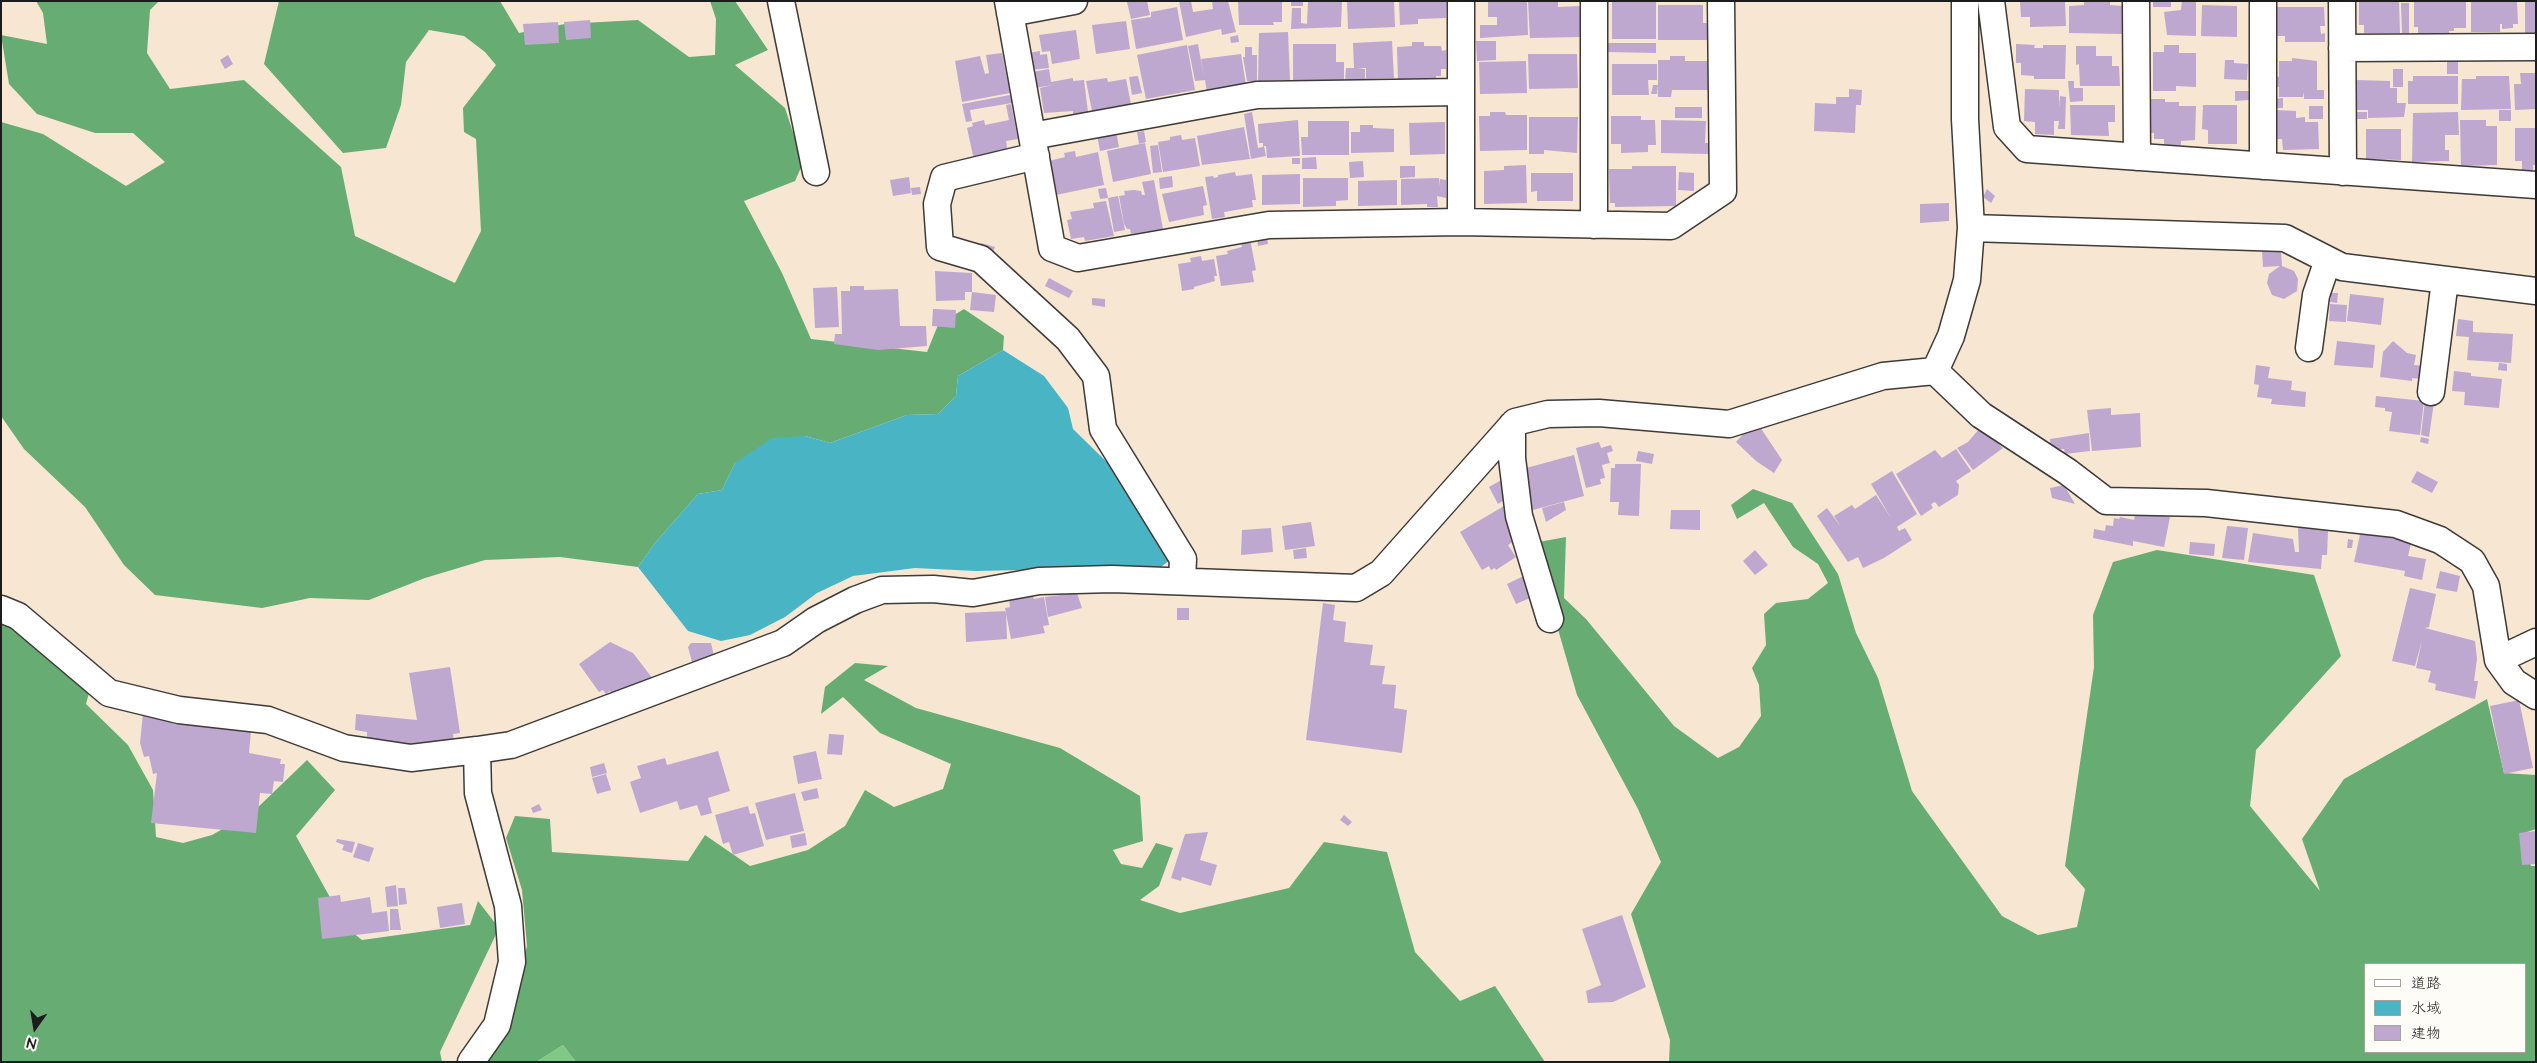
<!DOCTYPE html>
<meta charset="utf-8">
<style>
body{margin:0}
#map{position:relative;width:2537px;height:1063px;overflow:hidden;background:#f7e6d1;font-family:"Architects Daughter","Klee One",sans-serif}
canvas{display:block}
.frame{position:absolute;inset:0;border:2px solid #1c1c1c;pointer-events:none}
.legend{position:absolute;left:2364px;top:963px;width:162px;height:90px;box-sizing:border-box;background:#fdfcf7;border:1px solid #a3a29f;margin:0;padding:6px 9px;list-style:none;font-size:15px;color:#1c1c1c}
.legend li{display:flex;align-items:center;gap:10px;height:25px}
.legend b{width:25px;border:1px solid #a3a29f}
.north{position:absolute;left:10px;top:1003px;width:50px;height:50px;-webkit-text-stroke:4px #fdfcf7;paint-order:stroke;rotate:193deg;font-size:14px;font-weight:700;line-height:20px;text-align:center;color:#1c1c1c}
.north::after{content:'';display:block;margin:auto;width:18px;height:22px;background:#1c1c1c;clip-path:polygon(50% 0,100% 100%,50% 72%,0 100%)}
</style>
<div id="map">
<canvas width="2537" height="1063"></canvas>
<div class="frame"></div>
<ul class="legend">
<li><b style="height:6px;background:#fff"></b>道路</li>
<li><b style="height:14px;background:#48b4c4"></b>水域</li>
<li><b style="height:14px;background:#bea8d0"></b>建物</li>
</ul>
<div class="north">N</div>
</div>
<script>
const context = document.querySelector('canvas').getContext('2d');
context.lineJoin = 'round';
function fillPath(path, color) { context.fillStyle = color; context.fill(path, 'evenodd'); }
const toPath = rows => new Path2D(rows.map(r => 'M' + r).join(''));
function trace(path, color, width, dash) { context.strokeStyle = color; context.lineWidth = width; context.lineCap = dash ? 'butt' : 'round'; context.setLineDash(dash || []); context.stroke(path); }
fillPath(toPath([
 [563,1045,576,1062,536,1062]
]), '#7fc986');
fillPath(toPath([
 [36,1,159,1,150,10,147,53,170,89,244,80,341,167,355,236,455,283,481,231,476,139,464,132,463,108,496,65,485,52,464,36,429,30,406,62,401,105,386,148,343,153,264,64,279,1,500,1,519,33,565,24,638,20,689,57,715,55,716,19,710,1,735,1,768,50,735,65,785,108,803,163,795,181,744,201,782,273,811,339,927,352,938,325,964,309,1004,336,1003,350,958,376,956,396,938,414,907,415,830,443,805,436,735,463,722,490,698,494,655,543,638,567,560,557,485,560,425,578,369,600,310,598,262,608,155,595,124,565,85,507,24,449,1,416,1,122,43,134,126,186,165,162,133,133,95,133,37,114,9,84,1,35,47,44,43,13],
 [1753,489,1792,503,1838,574,1856,633,1878,678,1912,791,2002,916,2038,935,2077,927,2085,889,2065,866,2094,667,2093,615,2113,562,2157,550,2314,575,2341,656,2256,750,2250,806,2320,891,2302,839,2344,779,2487,699,2504,773,2536,775,2536,829,2521,834,2531,866,2536,866,2536,1062,1669,1062,1670,1040,1631,914,1661,862,1638,809,1577,695,1533,543,1566,537,1564,598,1586,619,1674,726,1718,758,1739,747,1761,716,1759,685,1752,668,1766,645,1764,614,1776,603,1808,599,1828,583,1818,564,1793,547,1764,503,1737,519,1731,505],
 [2366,964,2526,964,2526,1052,2366,1052],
 [1,614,92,682,86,704,128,745,153,790,156,837,183,843,212,835,254,811,307,760,335,790,296,836,347,928,362,940,470,925,478,901,499,928,440,1052,442,1062,1,1062],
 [855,663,888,666,864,680,916,708,1060,748,1140,796,1143,841,1113,850,1121,864,1142,868,1156,843,1173,848,1159,886,1140,900,1180,913,1289,888,1324,842,1387,852,1415,952,1460,1001,1495,986,1545,1062,576,1062,563,1045,536,1062,480,1062,512,1005,527,946,522,890,506,838,515,816,550,819,552,852,688,861,705,835,750,866,808,850,845,826,865,790,894,807,943,789,951,764,880,733,843,697,821,714,825,687]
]), '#67ad73');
fillPath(toPath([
 [1003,350,1044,376,1068,408,1073,429,1115,470,1175,556,1161,567,976,571,915,568,853,576,817,593,785,617,750,635,721,641,688,631,638,567,655,543,698,494,722,490,735,463,772,438,805,436,830,443,907,415,938,414,956,396,958,376]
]), '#48b4c4');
fillPath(toPath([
 [1147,1,1150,15,1131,19,1127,2],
 [1179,1,1191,1,1193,12,1213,9,1212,1,1228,1,1236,32,1222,35,1221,29,1186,37],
 [1238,1,1282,1,1282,22,1273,22,1274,25,1239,25],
 [1291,1,1303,1,1303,6,1291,6],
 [1308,1,1342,1,1341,27,1291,29,1292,8,1301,8,1301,23,1307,24],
 [1347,1,1394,1,1395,27,1348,29],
 [1399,1,1447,1,1446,18,1418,19,1418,24,1400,25],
 [1488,1,1527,1,1528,35,1480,38,1480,25,1497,25,1497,17,1488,17],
 [1558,1,1558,7,1580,6,1581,37,1530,38,1528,2],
 [1612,1,1656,1,1656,39,1612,39],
 [2020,1,2065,1,2066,26,2030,27,2030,17,2021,17],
 [2084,1,2110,1,2110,5,2123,6,2123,34,2069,33,2069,6,2084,5],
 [2153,1,2171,1,2171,7,2153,7],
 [2182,1,2196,1,2196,36,2167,35,2164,12,2181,10],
 [2359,1,2399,1,2400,33,2364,33,2364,25,2359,25],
 [2414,1,2466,1,2466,28,2454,28,2454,31,2449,31,2449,35,2418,34,2418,27,2414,27],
 [2471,1,2517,1,2518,24,2513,24,2513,28,2502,29,2502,24,2500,24,2500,32,2471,32],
 [2525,1,2536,1,2536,34,2525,34],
 [2401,3,2409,3,2409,33,2402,33],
 [1658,5,1703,5,1703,23,1710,23,1710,40,1658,40],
 [2202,5,2237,6,2237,37,2201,36],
 [1177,7,1183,40,1136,49,1131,20,1151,17,1151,12],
 [2275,7,2324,7,2325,26,2320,26,2321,34,2325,33,2325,42,2285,42,2285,36,2275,36],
 [590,20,591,38,566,40,564,22],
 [1126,21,1130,49,1096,54,1092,25],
 [558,22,559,43,525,45,523,24],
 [1076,30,1080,59,1052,64,1050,51,1042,52,1039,35],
 [1288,32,1290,80,1258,81,1259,33],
 [1238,35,1239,42,1231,43,1230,37],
 [1392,41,1394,78,1366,79,1366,68,1358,68,1365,69,1365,82,1345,81,1346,68,1354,68,1353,43],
 [1476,41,1496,41,1496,60,1477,61],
 [1412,42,1424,42,1424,46,1441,46,1442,51,1446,50,1446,69,1441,69,1441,76,1436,76,1436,80,1398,81,1397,47,1412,46],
 [1607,43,1656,43,1656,53,1607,52],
 [1198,44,1204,78,1201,59,1241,54,1246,85,1207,92,1205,80,1195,81,1188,46],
 [1293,44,1336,44,1336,62,1344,62,1344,81,1293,81],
 [2016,44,2035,45,2034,48,2043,48,2043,45,2066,45,2065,79,2034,79,2034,76,2021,75,2021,63,2016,63],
 [1187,45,1195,90,1146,99,1137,55],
 [2164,45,2179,45,2179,53,2196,53,2196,87,2176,86,2176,91,2153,91,2153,52,2164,52],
 [2076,46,2096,46,2096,56,2112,56,2112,66,2119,66,2120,86,2080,86,2079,64,2076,65],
 [1245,47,1252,47,1252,55,1257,55,1257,81,1247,81,1243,57,1245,57],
 [1040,51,1040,55,1047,54,1049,68,1031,70,1028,53],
 [1002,53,1010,93,962,102,955,61,980,56,985,74,989,73,986,55],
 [1528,54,1577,54,1578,88,1529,89],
 [228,55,233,64,225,69,220,60],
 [1670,56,1685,56,1685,61,1710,61,1709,90,1672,90,1671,97,1658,97,1658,60,1670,60],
 [2292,58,2317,61,2317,90,2324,90,2324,99,2304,99,2304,92,2303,97,2279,97,2279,87,2275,87,2275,76,2279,77,2279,61,2292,61],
 [2447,58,2458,59,2458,74,2447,74],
 [2225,60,2234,60,2234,63,2248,64,2247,80,2224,79],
 [1526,61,1527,93,1480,94,1479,62],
 [1612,64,1657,64,1657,80,1648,80,1649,95,1612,95],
 [1049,69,1051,82,1073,78,1073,81,1084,80,1088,112,1073,114,1073,111,1044,113,1040,88,1052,85,1035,88,1032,72],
 [2393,69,2403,69,2403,87,2393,87],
 [2520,73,2536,73,2536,109,2515,110,2514,84,2521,84],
 [1138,76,1142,93,1132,95,1129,77],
 [2413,76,2458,76,2458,104,2408,104,2408,81,2413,81],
 [2476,76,2509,76,2511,109,2461,110,2462,79,2476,79],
 [1107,78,1108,82,1126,79,1131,104,1092,111,1086,81],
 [2355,80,2390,81,2390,88,2397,88,2397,103,2406,103,2404,117,2368,118,2368,110,2354,110],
 [2068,81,2074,81,2074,88,2083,88,2083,101,2070,102],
 [1653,85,1658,85,1657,94,1651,94],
 [1849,89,1862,90,1861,105,1856,105,1855,133,1814,131,1815,103,1836,104,1836,97,1849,97],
 [2025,89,2059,90,2059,108,2060,96,2066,97,2065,129,2058,129,2059,121,2054,121,2054,135,2035,134,2035,122,2024,121],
 [2235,91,2249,91,2249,100,2235,101],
 [1010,95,1012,103,970,110,972,121,966,122,962,104],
 [2283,98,2283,108,2274,108,2274,99],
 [2149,99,2165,99,2165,102,2179,102,2179,106,2196,106,2195,140,2181,141,2181,145,2164,145,2164,139,2154,139,2154,133,2149,133],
 [1011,104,1018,139,1006,141,1008,153,974,160,967,128,973,126,972,123,984,120,985,125,1009,120,1006,105],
 [2070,105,2115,105,2115,122,2108,122,2109,136,2071,135],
 [2203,105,2237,105,2237,144,2208,144,2208,130,2202,129],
 [2309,106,2323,106,2323,119,2309,119],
 [1675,107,1702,107,1702,118,1675,118],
 [2275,110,2296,111,2296,118,2305,117,2305,122,2318,122,2319,149,2283,150,2282,139,2275,139],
 [2499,110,2511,110,2511,121,2499,121],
 [1252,112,1258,148,1263,147,1263,143,1259,143,1258,124,1298,120,1300,156,1267,158,1266,146,1264,146,1266,156,1251,159,1244,114],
 [1490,112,1505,112,1506,115,1527,115,1527,150,1480,151,1479,116,1490,116],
 [2355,112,2367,112,2367,119,2355,119],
 [2458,112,2459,135,2445,135,2445,150,2449,150,2449,161,2412,162,2413,113],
 [1611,116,1641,116,1641,120,1655,120,1656,145,1648,145,1648,152,1621,153,1621,144,1611,144],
 [1529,117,1578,117,1577,153,1544,150,1544,154,1529,154],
 [1661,120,1706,121,1705,143,1711,143,1711,154,1661,153],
 [2460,120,2486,120,2486,126,2497,126,2497,165,2461,166],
 [1308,121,1349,121,1349,155,1302,155,1301,137,1308,137],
 [1445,122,1445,154,1410,155,1409,123],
 [1360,125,1373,125,1373,128,1394,129,1394,152,1351,153,1351,132,1360,132],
 [1244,127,1250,159,1202,165,1197,136],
 [2515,128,2536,128,2536,165,2533,165,2533,170,2522,170,2522,161,2515,161],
 [2366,129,2401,129,2401,160,2366,159],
 [1116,131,1119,147,1100,151,1097,135],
 [1144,131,1146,142,1139,144,1137,132],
 [1181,135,1182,140,1195,138,1200,166,1163,172,1158,142,1170,140,1170,137],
 [1145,143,1151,174,1113,182,1107,151],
 [1158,145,1162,172,1153,173,1150,146],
 [1075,151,1076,157,1098,152,1104,185,1056,195,1049,161,1065,157,1064,153],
 [1316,157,1317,169,1302,169,1302,158],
 [1292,158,1300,158,1300,164,1292,164],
 [1363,161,1364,177,1350,178,1349,162],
 [1526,165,1527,203,1484,204,1484,171,1504,170,1504,166],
 [1400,166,1415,166,1415,177,1400,178],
 [1632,166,1676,166,1676,206,1615,207,1615,203,1610,203,1609,169,1632,169],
 [1235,172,1236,176,1252,174,1256,200,1252,200,1253,207,1224,212,1225,217,1212,219,1205,177,1213,176,1214,178,1218,177,1218,175],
 [1679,172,1694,173,1694,191,1678,190],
 [1531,173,1573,173,1573,201,1537,201,1537,191,1531,192],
 [1300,174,1300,204,1262,205,1262,175],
 [1172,176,1173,187,1160,189,1159,178],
 [909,177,911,193,893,196,890,180],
 [1303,178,1348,178,1348,200,1336,201,1336,206,1303,207],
 [1439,178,1440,186,1440,179,1446,180,1446,198,1437,196,1438,207,1427,207,1427,204,1401,205,1401,179],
 [1154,180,1163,229,1131,234,1130,229,1127,229,1124,224,1119,196,1125,195,1124,191,1134,190,1141,191,1142,195,1145,195,1142,182],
 [1397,180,1397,205,1358,206,1358,181],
 [1203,186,1207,205,1203,206,1204,215,1169,222,1162,194],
 [920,187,921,194,912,195,911,188],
 [1106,188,1108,198,1100,199,1098,189],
 [1987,189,1995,196,1991,203,1983,197],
 [1118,196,1125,230,1114,232,1108,198],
 [1106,201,1114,236,1085,241,1084,237,1071,239,1067,220,1072,219,1070,212,1094,208,1093,203],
 [1949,203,1949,221,1920,223,1920,204],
 [1267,236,1268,244,1258,246,1257,238],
 [1250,239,1256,270,1252,271,1254,282,1221,286,1216,256,1228,254,1227,251,1242,247,1241,241],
 [981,243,995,247,992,255,978,251],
 [2281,250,2282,266,2294,271,2298,279,2297,291,2284,299,2272,295,2267,283,2269,274,2280,266,2263,267,2262,251],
 [1201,256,1202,261,1214,259,1217,276,1214,276,1215,281,1194,287,1194,289,1182,291,1178,264,1191,262,1190,258],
 [935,271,972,273,972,292,965,292,965,300,936,301],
 [1049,278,1073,291,1069,298,1045,286],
 [850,286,864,286,864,290,898,289,900,326,926,326,927,346,878,350,834,344,835,334,842,334,841,291,850,291],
 [837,287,839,327,815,328,813,288],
 [972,292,996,295,994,312,970,310],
 [2331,293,2338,293,2337,303,2330,302],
 [2350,294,2384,298,2381,325,2347,321],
 [1092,298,1105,299,1105,307,1092,305],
 [2330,304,2347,305,2346,322,2329,321],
 [933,309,956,310,955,328,932,326],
 [2458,319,2473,321,2473,332,2513,334,2511,363,2467,360,2469,337,2456,336],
 [2337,341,2375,345,2373,368,2334,365],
 [2393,341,2407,353,2416,355,2414,365,2424,366,2422,379,2412,378,2412,381,2380,377,2383,352],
 [2499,363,2507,364,2507,371,2498,370],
 [2256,365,2270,367,2268,378,2292,381,2291,390,2306,392,2305,407,2271,404,2272,399,2257,397,2259,385,2254,384],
 [2454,371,2471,373,2471,376,2502,379,2499,408,2464,405,2465,392,2452,391],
 [2376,396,2424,401,2420,435,2389,431,2392,412,2385,411,2385,408,2375,407],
 [2425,400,2434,402,2429,437,2421,435],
 [2111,408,2111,415,2140,413,2141,447,2092,451,2087,410],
 [1760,427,1782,460,1774,473,1756,461,1736,442,1747,430],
 [1980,428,2003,448,1973,470,1957,448,1968,442],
 [2089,433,2090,451,2065,454,2064,449,2051,450,2050,439],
 [2421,437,2429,439,2428,444,2420,442],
 [1599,442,1601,448,1611,445,1613,451,1607,453,1610,463,1602,465,1605,478,1600,479,1601,484,1586,488,1576,448],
 [1956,449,1971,471,1956,481,1959,485,1958,495,1939,507,1935,502,1931,504,1933,508,1921,516,1896,474,1935,450,1942,458],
 [1638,451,1654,454,1652,464,1636,461],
 [1574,455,1584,496,1533,510,1519,470],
 [1615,464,1641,464,1639,516,1618,515,1619,502,1610,502,1611,468,1615,468],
 [1892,471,1917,514,1897,527,1899,531,1905,528,1912,540,1884,558,1863,568,1858,557,1848,562,1817,516,1827,508,1841,527,1834,516,1852,505,1855,509,1876,495,1891,518,1871,484],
 [2417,471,2438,482,2432,493,2411,482],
 [1510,475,1511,496,1498,504,1489,487],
 [2064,485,2075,504,2052,498,2050,488],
 [1564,502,1566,510,1546,522,1542,508],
 [1509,503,1521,537,1508,545,1516,557,1496,570,1495,568,1491,570,1489,566,1482,570,1460,532],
 [1671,510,1700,510,1700,530,1670,529],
 [2136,510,2170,517,2164,547,2133,541,2133,546,2093,538,2094,529,2105,531,2106,525,2113,526,2114,518,2119,519,2120,517,2134,520],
 [1311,522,1315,546,1285,550,1282,526],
 [2227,526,2248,528,2244,560,2222,558],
 [2298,527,2324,527,2325,531,2328,531,2327,555,2322,555,2321,569,2248,562,2253,533,2293,539,2295,552,2299,552],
 [1271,528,1273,552,1241,555,1242,530],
 [2361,530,2411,543,2408,556,2426,559,2422,580,2404,576,2405,571,2354,562],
 [2348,539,2353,540,2352,548,2347,548],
 [2190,542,2215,544,2214,556,2189,554],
 [1306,548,1307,558,1294,559,1293,550],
 [1755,550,1768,565,1755,575,1743,561],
 [2440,571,2460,576,2457,592,2436,588],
 [1528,574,1537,595,1516,604,1507,584],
 [2410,588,2436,594,2429,627,2425,628,2475,641,2477,659,2474,681,2478,681,2475,699,2435,690,2436,684,2428,682,2431,671,2416,668,2422,640,2415,666,2392,661],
 [1077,593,1082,608,1048,617,1045,597],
 [1033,596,1034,599,1044,597,1049,625,1043,626,1045,633,1011,639,1005,608,1010,607,1009,600],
 [1323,603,1335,605,1333,620,1346,622,1344,642,1373,645,1370,665,1385,666,1382,684,1396,685,1394,708,1407,710,1402,753,1306,740],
 [1177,608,1189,608,1189,620,1177,620],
 [1006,611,1007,639,966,642,965,613],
 [610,642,633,653,653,679,613,696,610,691,606,694,603,690,599,692,579,664],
 [691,643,711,643,714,656,692,662,688,647],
 [450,667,460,733,453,734,454,741,421,745,367,740,367,732,355,730,356,714,417,720,409,673],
 [2519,700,2533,768,2504,774,2490,706],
 [143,713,174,724,251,731,249,753,281,759,280,764,285,764,283,782,274,781,272,794,260,793,256,833,151,823,157,773,153,774,149,756,144,757,140,743],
 [829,734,844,735,842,755,827,754],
 [718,751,730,791,708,798,712,813,701,816,697,805,680,810,677,801,640,813,630,782,641,778,637,766,665,758,667,765],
 [816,751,822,779,798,784,793,756],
 [604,763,607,773,592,777,590,767],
 [606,774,611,790,597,794,592,778],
 [817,788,819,798,804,801,801,792],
 [795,793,804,831,766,840,755,803],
 [539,804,542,810,533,813,531,808],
 [748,806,750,814,755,813,764,846,733,855,729,842,723,844,715,815],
 [1344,815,1352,822,1348,826,1340,820],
 [2536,831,2536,864,2522,865,2519,833],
 [1208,832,1200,860,1217,865,1211,886,1182,877,1181,881,1171,878,1185,834],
 [805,833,807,845,792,848,790,836],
 [337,839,355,842,352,853,342,850,344,845,336,842],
 [358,843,374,848,369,862,353,857],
 [396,885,398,906,387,907,385,887],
 [398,888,405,888,407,904,399,905],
 [340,895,341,902,370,897,372,913,387,911,389,931,322,939,318,898],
 [462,903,465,924,440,928,437,907],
 [390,909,398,909,401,930,390,930],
 [1622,915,1646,987,1613,1002,1588,1003,1586,991,1601,985,1582,929]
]), '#bea8d0');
const minor = toPath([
 [781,1,816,172],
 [1008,1,1052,248,1078,258,1269,225,1461,222,1671,226,1723,191,1721,1],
 [1461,1,1461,222],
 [1991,1,2007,127,2027,149,2536,185],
 [2136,1,2137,157],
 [2263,1,2263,166],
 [2342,1,2343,172],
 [1010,13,1074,1],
 [2342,48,2536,47],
 [1032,136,1257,95,1461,92],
 [1036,156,944,178,937,204,940,247,981,259,1068,339,1096,376,1103,429,1183,559,1182,581],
 [1594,225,1594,1],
 [1971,228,2285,238,2342,267,2536,291],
 [2309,348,2316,295,2328,260],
 [1935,371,1951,336,1967,280,1971,228,1965,119,1965,1],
 [2431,392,2445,280],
 [1512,425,1512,458,1519,516,1550,619],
 [1,609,18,616,109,693,179,710,268,720,344,748,411,758,477,750,511,745,783,643,816,620,855,600,882,590,933,589,973,593,1039,581,1112,579,1356,588,1381,573,1515,422,1548,414,1599,413,1729,424,1883,376,1935,371,1981,415,2068,472,2106,501,2206,503,2396,524,2440,540,2472,561,2486,586,2498,660,2514,682,2536,696],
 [2498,660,2536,642],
 [471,1062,497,1025,512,962,508,906,478,793,477,750]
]);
trace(minor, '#3d3a37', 29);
trace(minor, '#fff', 26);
</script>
